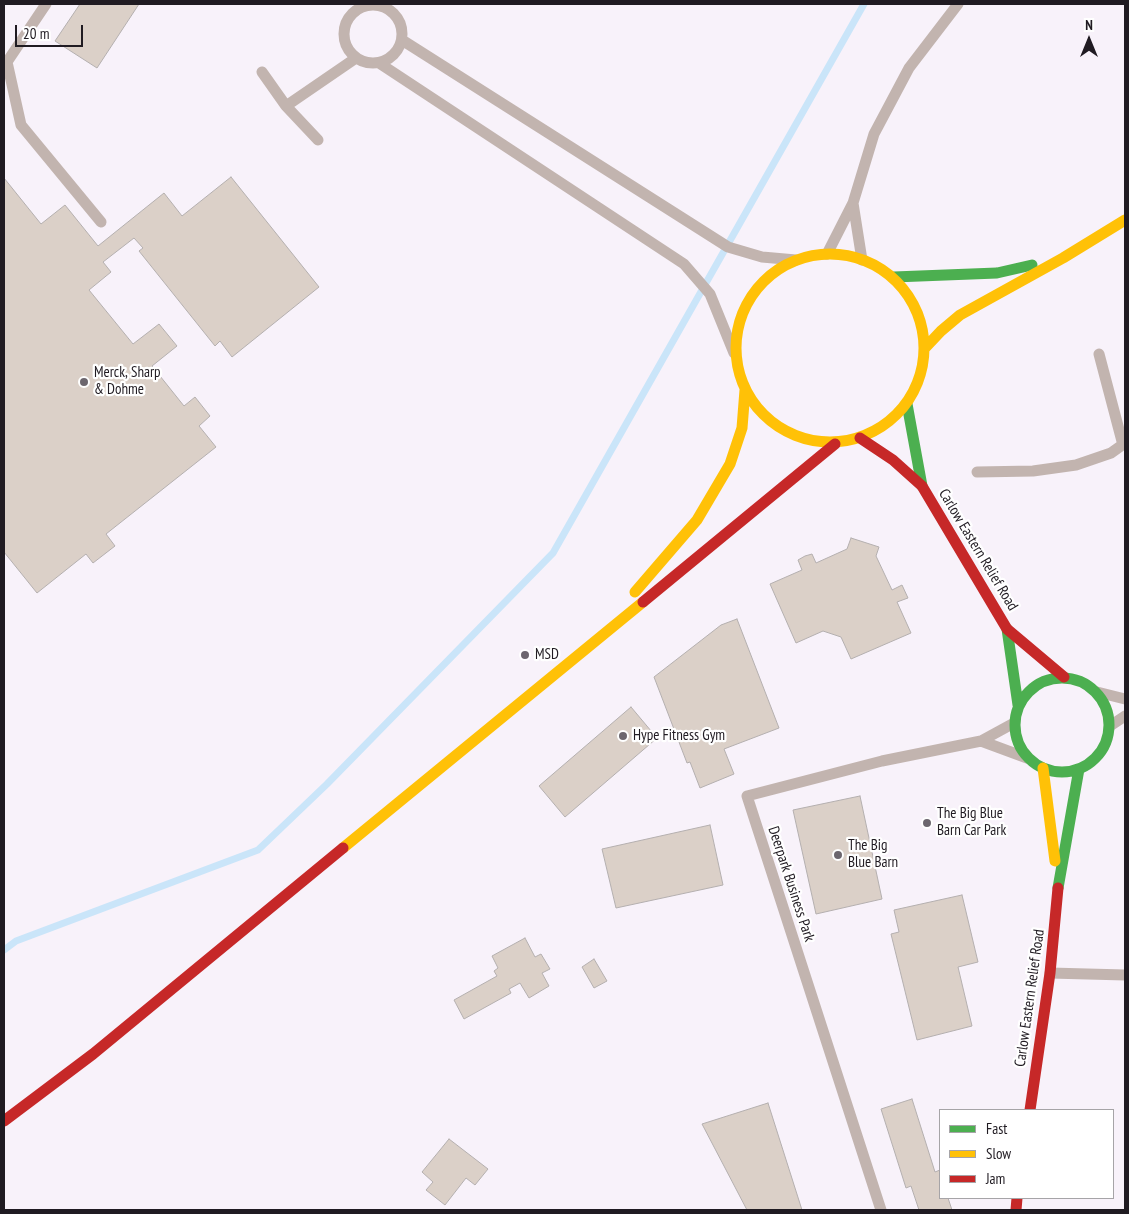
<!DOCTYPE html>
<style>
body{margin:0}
#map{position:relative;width:1129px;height:1214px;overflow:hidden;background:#f8f2fa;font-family:"PT Sans Narrow",sans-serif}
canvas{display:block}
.frame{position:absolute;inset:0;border:5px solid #201b22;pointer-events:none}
.legend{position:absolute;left:939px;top:1109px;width:175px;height:90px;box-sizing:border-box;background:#fff;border:1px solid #a6a4a7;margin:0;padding:6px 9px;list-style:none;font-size:15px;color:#201b22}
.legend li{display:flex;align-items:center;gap:10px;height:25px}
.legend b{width:25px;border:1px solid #a6a4a7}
.north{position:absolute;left:1064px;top:15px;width:50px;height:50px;-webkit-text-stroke:4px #fff;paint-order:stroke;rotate:0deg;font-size:14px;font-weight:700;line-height:20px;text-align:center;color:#201b22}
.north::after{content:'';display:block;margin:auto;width:18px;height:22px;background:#201b22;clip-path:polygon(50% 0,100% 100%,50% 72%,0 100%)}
.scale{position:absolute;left:15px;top:25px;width:68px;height:22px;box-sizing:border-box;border:2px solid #201b22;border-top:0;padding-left:6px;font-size:15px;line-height:18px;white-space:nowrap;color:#201b22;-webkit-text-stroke:4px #fff;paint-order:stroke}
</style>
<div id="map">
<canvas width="1129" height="1214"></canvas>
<div class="frame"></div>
<ul class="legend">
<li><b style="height:6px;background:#4caf50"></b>Fast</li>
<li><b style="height:6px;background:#ffc107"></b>Slow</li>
<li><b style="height:6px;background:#c62828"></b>Jam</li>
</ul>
<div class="north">N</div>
<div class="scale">20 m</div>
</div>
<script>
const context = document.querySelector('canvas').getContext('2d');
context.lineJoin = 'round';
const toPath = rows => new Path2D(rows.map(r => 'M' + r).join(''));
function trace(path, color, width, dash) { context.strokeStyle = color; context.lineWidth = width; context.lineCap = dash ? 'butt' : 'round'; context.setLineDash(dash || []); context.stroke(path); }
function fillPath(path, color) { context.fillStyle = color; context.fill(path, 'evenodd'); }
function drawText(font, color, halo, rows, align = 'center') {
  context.font = font + ' "PT Sans Narrow",sans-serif'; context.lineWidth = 4.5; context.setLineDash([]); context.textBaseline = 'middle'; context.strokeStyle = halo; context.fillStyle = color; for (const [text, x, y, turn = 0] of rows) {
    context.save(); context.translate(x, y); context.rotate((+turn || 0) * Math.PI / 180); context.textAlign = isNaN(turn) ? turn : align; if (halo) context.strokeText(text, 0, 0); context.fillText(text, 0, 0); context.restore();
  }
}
trace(toPath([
 [4,950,16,941,258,850,327,784,553,553,864,4]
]), '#cae5f9', 7);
const building = toPath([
 [80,4,139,4,97,68,55,41,80,4],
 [231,177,319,287,232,357,220,341,215,346,139,251,143,248,134,238,103,262,111,272,89,290,133,344,159,324,177,346,152,366,184,406,195,397,210,416,199,426,216,447,106,534,115,546,93,563,86,554,37,593,4,552,4,178,41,224,65,205,98,246,164,193,182,216,231,177],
 [851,538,879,547,876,556,892,590,902,585,908,598,897,602,911,633,851,659,841,637,823,631,796,643,770,584,802,570,798,560,805,556,812,554,816,563,847,549,851,538],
 [737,619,779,728,724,749,734,774,700,788,690,762,687,763,654,677,721,625,737,619],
 [631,707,657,738,565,817,539,786,631,707],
 [860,796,882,899,816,914,793,810,860,796],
 [710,825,723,885,616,908,602,849,710,825],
 [962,895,978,962,958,967,972,1026,917,1040,891,934,899,932,894,910,962,895],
 [525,938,535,957,541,954,550,969,542,973,549,986,529,998,520,983,509,989,511,993,464,1019,454,1000,497,976,494,971,498,968,492,956,525,938],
 [594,959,607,981,594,988,582,967,594,959],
 [912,1099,935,1172,940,1170,940,1198,948,1198,952,1210,919,1210,911,1186,906,1188,881,1109,912,1099],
 [768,1103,802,1210,747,1210,702,1124,768,1103],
 [449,1139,488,1169,475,1185,466,1178,445,1205,426,1190,433,1182,422,1172,449,1139]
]);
fillPath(building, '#dbd0c8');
trace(building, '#b4afaf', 1);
trace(toPath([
 [46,4,7,62,21,125,101,222],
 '344 34a29 29 0 1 1 58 0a29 29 0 1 1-58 0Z',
 [402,40,728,247,762,257,796,260],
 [379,63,684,264,710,294,734,353],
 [262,72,286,106],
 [318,140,286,106,356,58],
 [853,203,862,260],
 [827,254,853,203,874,134,909,68,958,4],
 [1099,354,1123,445],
 [977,472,1033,471,1076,465,1111,453,1125,443],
 [1097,692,1125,699],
 [1110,726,1125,716],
 [981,741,1027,758],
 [1050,973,1125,975],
 [881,1210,747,796,882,761,981,741,1014,723]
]), '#c2b4af', 11);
trace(toPath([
 [894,277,997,273,1032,265],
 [907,404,922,486],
 [1007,629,1018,705],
 '1015 725a47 47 0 1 1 94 0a47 47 0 1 1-94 0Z',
 [1058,888,1079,769]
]), '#4caf50', 11);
trace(toPath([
 '736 348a94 94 0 1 1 188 0a94 94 0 1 1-188 0Z',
 [924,349,941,331,960,315,1063,258,1125,220],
 [635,592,697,520,730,464,742,428,745,390],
 [1043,768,1055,861],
 [343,848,643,602]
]), '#ffc107', 11);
trace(toPath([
 [860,438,893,460,922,486,1007,629,1064,677],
 [643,602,835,444],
 [1030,1110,1050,973,1058,888],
 [4,1121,93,1054,343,848],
 [1016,1210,1017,1198]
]), '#c62828', 11);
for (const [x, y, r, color] of [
 [84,382,5,"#6c666e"],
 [525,655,5,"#6c666e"],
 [623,736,5,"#6c666e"],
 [927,823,5,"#6c666e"],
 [838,855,5,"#6c666e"]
]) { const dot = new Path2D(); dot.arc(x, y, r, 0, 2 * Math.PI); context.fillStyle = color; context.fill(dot); trace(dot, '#fff', 2); }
drawText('15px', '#201b22', '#fff', [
 ["Merck, Sharp",94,373],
 ["& Dohme",94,390],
 ["MSD",535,655],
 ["Hype Fitness Gym",633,736],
 ["The Big Blue",937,814],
 ["Barn Car Park",937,831],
 ["The Big",848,846],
 ["Blue Barn",848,863]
], 'left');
drawText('15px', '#201b22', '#fff', [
 ["Carlow Eastern Relief Road",978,550,59],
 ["Deerpark Business Park",791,884,72],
 ["Carlow Eastern Relief Road",1030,998,-82]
]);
</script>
